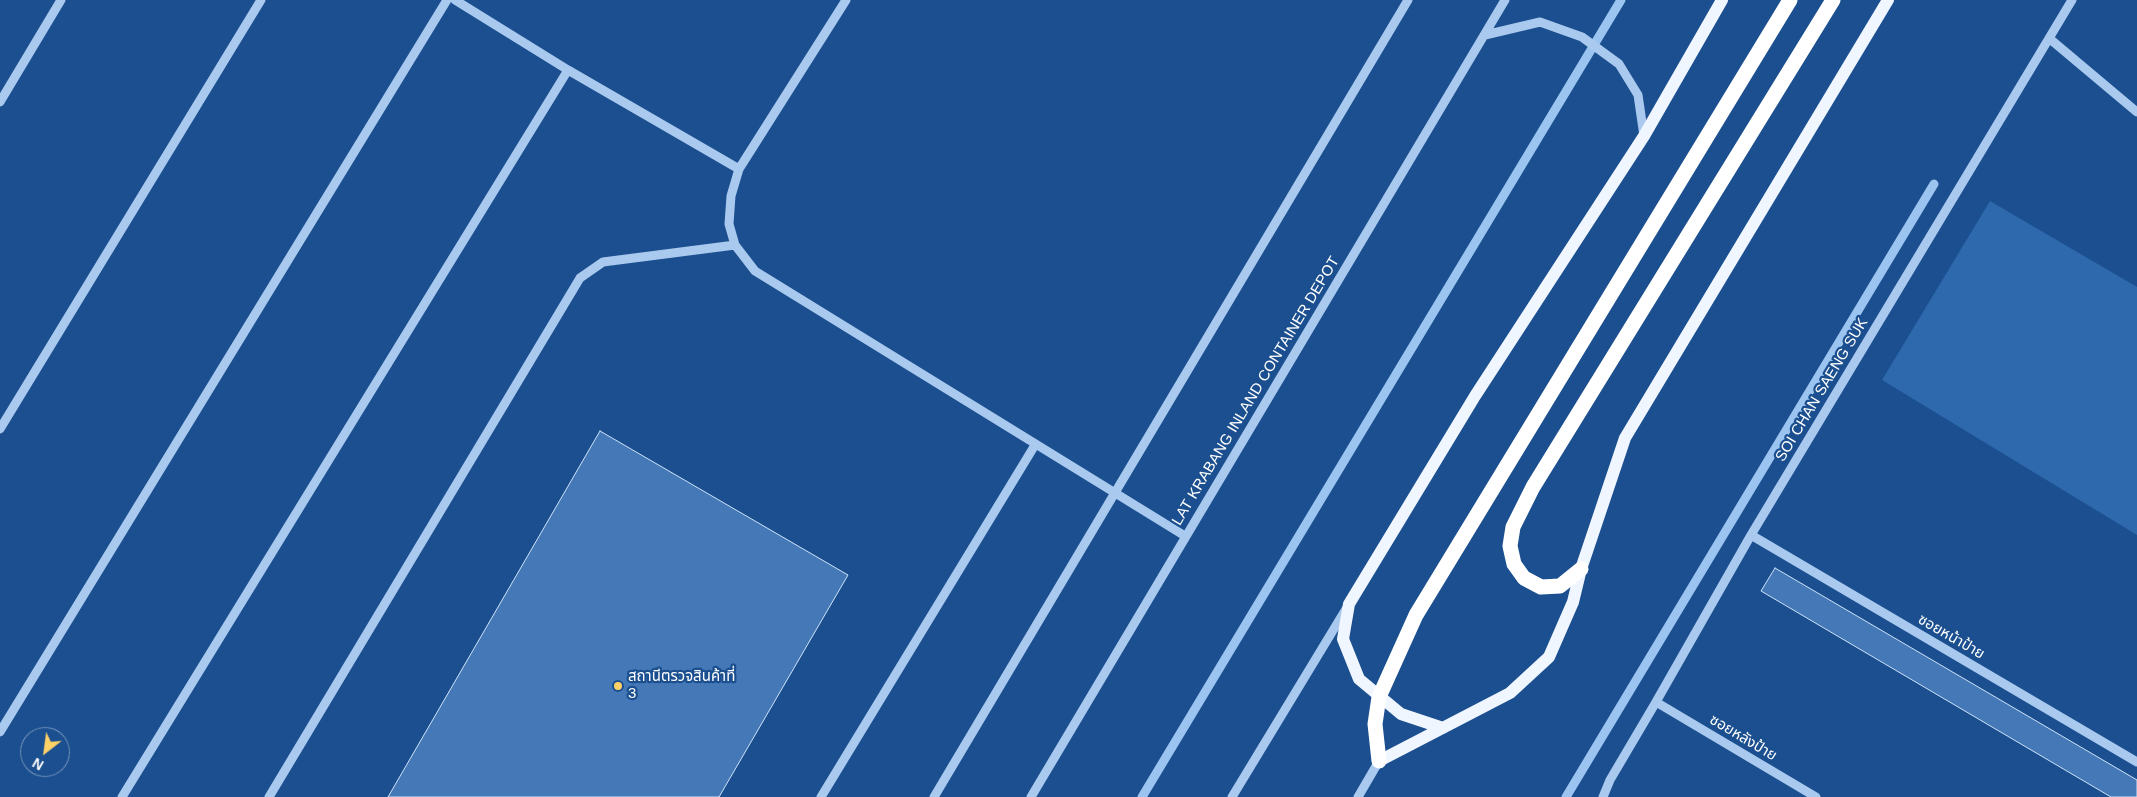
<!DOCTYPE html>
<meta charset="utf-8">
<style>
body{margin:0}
#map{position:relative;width:2137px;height:797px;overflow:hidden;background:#1b4f8f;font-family:Arial,sans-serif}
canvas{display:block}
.north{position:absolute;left:20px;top:727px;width:50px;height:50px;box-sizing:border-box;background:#1b4f8f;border:1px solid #7695bc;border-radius:50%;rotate:210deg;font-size:14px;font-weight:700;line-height:20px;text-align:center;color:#fff}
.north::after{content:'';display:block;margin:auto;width:18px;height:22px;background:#ffd166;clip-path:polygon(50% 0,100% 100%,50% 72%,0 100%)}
</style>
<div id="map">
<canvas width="2137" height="797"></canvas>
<div class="north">N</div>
</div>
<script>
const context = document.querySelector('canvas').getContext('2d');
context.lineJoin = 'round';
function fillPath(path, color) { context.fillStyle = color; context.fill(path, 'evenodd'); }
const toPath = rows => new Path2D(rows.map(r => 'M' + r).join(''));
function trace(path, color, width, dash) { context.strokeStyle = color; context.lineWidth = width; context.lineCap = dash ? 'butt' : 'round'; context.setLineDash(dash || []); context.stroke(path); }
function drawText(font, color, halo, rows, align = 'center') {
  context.font = font + ' Arial,"Noto Sans Thai",sans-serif'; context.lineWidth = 4.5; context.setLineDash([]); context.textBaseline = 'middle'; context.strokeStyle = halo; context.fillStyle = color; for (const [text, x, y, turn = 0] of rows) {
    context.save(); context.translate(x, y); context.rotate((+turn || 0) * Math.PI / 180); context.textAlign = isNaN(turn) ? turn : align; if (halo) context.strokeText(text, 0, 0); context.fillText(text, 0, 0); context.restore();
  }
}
fillPath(toPath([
 [1990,201,2137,287,2137,535,1882,380]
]), '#2e69ad');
trace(toPath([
 [1142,797,1621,0],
 [1566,797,1934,184]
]), '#9cc4f0', 9);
const building = toPath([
 [600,431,848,575,719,797,388,797,600,431],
 [1775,568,2137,780,2137,797,2111,797,1761,591,1775,568]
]);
fillPath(building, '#4478b7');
trace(building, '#cfe3fa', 1);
trace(toPath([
 [455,0,568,70,739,169],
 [846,0,739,169,731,196,729,224,735,245,755,271,1185,536],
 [1485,35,1540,22,1582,37,1619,64,1638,95,1644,136],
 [2050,39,2137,112],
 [0,102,61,0],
 [0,429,261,0],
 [1751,535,2137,762],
 [1656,702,1816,797],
 [0,732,447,0],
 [122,797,568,70],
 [269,797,580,278,603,262,735,245],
 [821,797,1035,445],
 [934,797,1408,0],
 [1031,797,1505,0],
 [1232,797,1346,609],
 [1358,797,1379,761],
 [1603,797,1610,780,1656,702,1751,535,2072,0]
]), '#a9c9ee', 9);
trace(toPath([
 [1443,728,1401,714,1359,679,1343,639,1349,604,1475,396,1644,136,1722,0],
 [1379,761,1510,693,1549,657,1573,602,1581,569,1625,438,1888,0]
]), '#f0f6ff', 12);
trace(toPath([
 [1581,569,1560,586,1541,587,1524,578,1514,564,1510,546,1513,527,1533,487,1833,0],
 [1379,761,1375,724,1379,697,1416,615,1790,0]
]), '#fff', 15);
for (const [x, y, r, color] of [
 [618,686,5,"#ffd166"]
]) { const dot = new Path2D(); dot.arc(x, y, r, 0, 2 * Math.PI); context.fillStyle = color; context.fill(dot); trace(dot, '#1b4f8f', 2); }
drawText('15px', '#fff', '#1b4f8f', [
 ["SOI CHAN SAENG SUK",1822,390,-59],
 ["LAT KRABANG INLAND CONTAINER DEPOT",1256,391,-59],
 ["ซอยหน้าป้าย",1951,637,30],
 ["ซอยหลังป้าย",1743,738,31]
]);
drawText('15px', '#fff', '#1b4f8f', [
 ["สถานีตรวจสินค้าที่",628,677],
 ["3",628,694]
], 'left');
</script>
